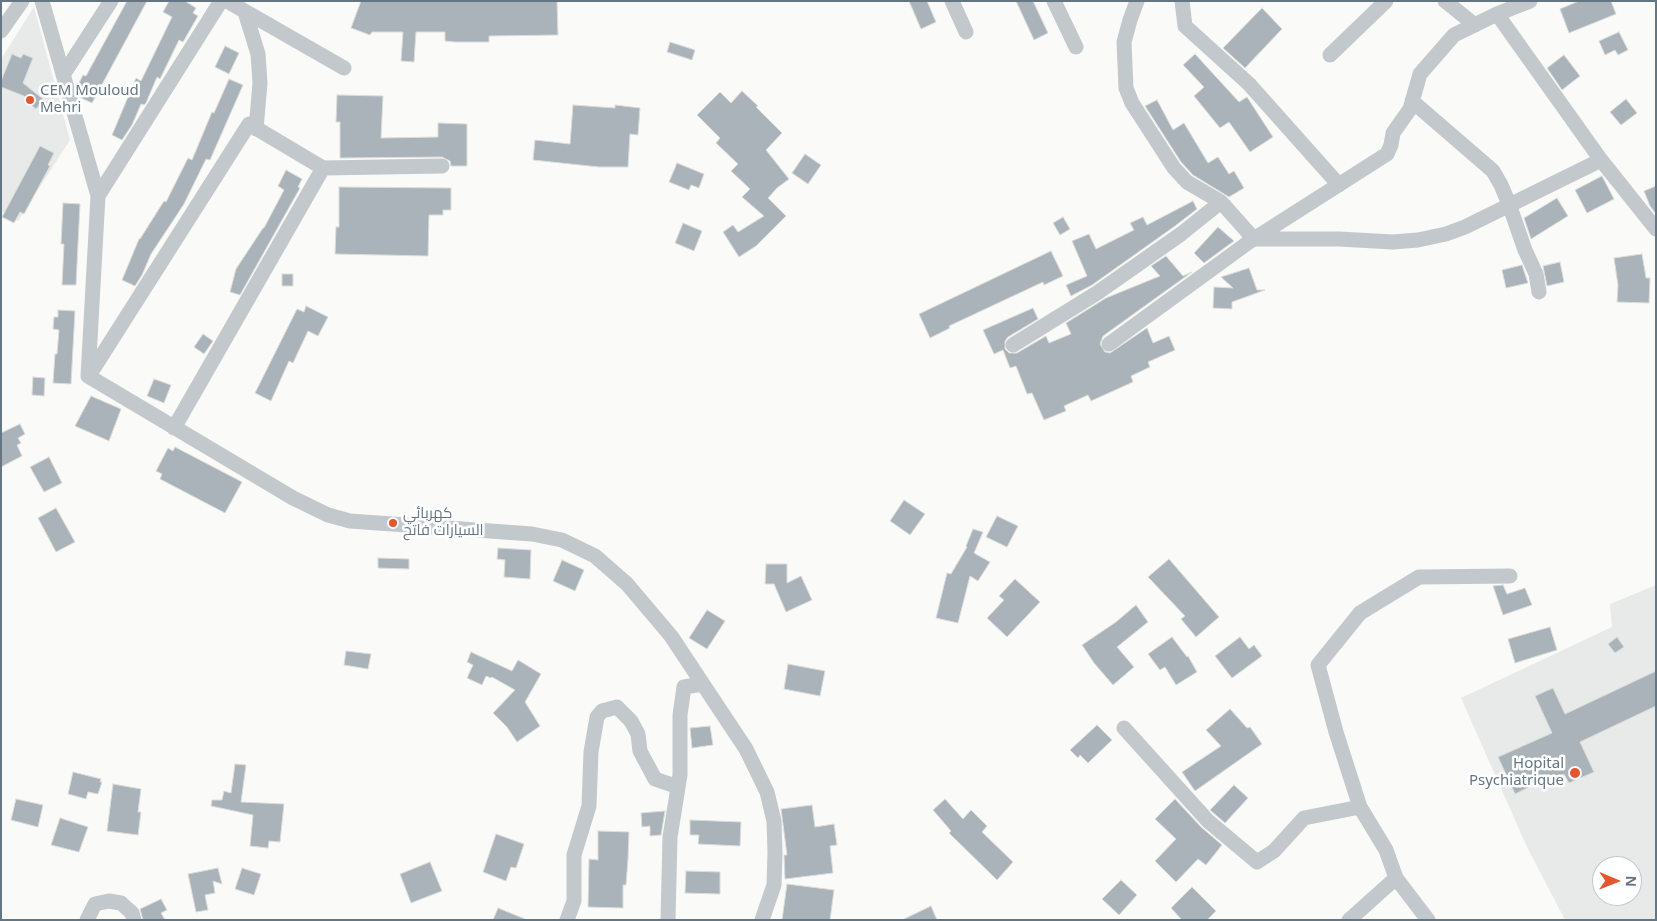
<!DOCTYPE html>
<meta charset="utf-8">
<style>
body{margin:0}
#map{position:relative;width:1657px;height:921px;overflow:hidden;background:#fafaf8;font-family:"Noto Sans",sans-serif}
canvas{display:block}
.frame{position:absolute;inset:0;border:2px solid #657683;pointer-events:none}
.north{position:absolute;left:1592px;top:856px;width:50px;height:50px;box-sizing:border-box;background:#fff;border:1px solid #c1c8cd;border-radius:50%;rotate:91deg;font-size:14px;font-weight:700;line-height:20px;text-align:center;color:#657683}
.north::after{content:'';display:block;margin:auto;width:18px;height:22px;background:#e4572e;clip-path:polygon(50% 0,100% 100%,50% 72%,0 100%)}
</style>
<div id="map">
<canvas width="1657" height="921"></canvas>
<div class="frame"></div>
<div class="north">N</div>
</div>
<script>
const context = document.querySelector('canvas').getContext('2d');
context.lineJoin = 'round';
function fillPath(path, color) { context.fillStyle = color; context.fill(path, 'evenodd'); }
const toPath = rows => new Path2D(rows.map(r => 'M' + r).join(''));
function trace(path, color, width, dash) { context.strokeStyle = color; context.lineWidth = width; context.lineCap = dash ? 'butt' : 'round'; context.setLineDash(dash || []); context.stroke(path); }
function drawText(font, color, halo, rows, align = 'center') {
  context.font = font + ' "Noto Sans",Cairo,sans-serif'; context.lineWidth = 5; context.setLineDash([]); context.textBaseline = 'middle'; context.strokeStyle = halo; context.fillStyle = color; for (const [text, x, y, turn = 0] of rows) {
    context.save(); context.translate(x, y); context.rotate((+turn || 0) * Math.PI / 180); context.textAlign = isNaN(turn) ? turn : align; if (halo) context.strokeText(text, 0, 0); context.fillText(text, 0, 0); context.restore();
  }
}
fillPath(toPath([
 [34,7,70,140,18,221,3,212,1,215,1,59],
 [1656,585,1656,920,1565,920,1527,847,1461,698,1612,627,1610,604],
 [1602,866,1632,866,1632,896,1602,896]
]), '#e8e9e9');
const building = toPath([
 [127,1,147,1,92,103,79,97,77,87,83,75,86,76,127,1],
 [169,1,185,1,196,8,193,13,198,16,183,42,179,40,160,79,157,77,146,103,144,105,141,104,132,125,122,140,112,135,136,78,141,81,172,17,163,12,169,1],
 [361,1,557,1,558,35,489,36,489,42,455,42,445,41,445,32,416,32,414,62,401,61,403,32,372,32,370,35,351,28,361,1],
 [909,1,927,1,936,22,921,29,909,1],
 [1016,1,1033,1,1048,33,1034,40,1016,1],
 [1579,1,1611,1,1616,14,1569,33,1560,9,1579,1],
 [1262,8,1282,29,1245,68,1223,48,1262,8],
 [1619,32,1628,50,1618,55,1615,50,1605,55,1599,41,1619,32],
 [670,42,695,50,692,60,667,52,670,42],
 [225,46,239,53,229,74,215,67,225,46],
 [12,54,21,58,23,54,33,58,23,83,48,103,46,105,41,103,36,109,27,102,29,98,1,87,1,81,12,54],
 [1195,54,1239,102,1247,97,1273,137,1250,152,1229,122,1220,128,1194,96,1204,87,1183,65,1195,54],
 [1564,55,1580,76,1562,90,1547,68,1564,55],
 [229,79,243,85,210,160,206,159,184,204,151,254,142,275,135,286,122,280,139,239,140,239,164,201,166,202,188,158,192,160,212,112,214,113,229,79],
 [742,91,758,106,756,107,782,133,766,150,789,179,777,188,768,198,786,216,756,246,739,257,723,232,733,225,738,232,764,216,742,197,750,189,731,171,738,164,716,143,720,138,697,115,720,92,731,103,742,91],
 [337,95,383,96,381,138,438,137,438,123,467,124,467,166,451,166,450,161,442,157,340,158,340,122,336,122,337,95],
 [1626,99,1637,113,1621,125,1610,112,1626,99],
 [1157,100,1173,130,1184,123,1208,163,1218,157,1229,174,1234,171,1244,188,1229,197,1193,175,1181,162,1145,106,1157,100],
 [573,105,615,108,615,105,640,108,638,135,630,134,628,167,599,167,533,160,535,140,570,144,573,105],
 [40,146,54,153,48,165,50,166,24,214,20,212,14,223,2,217,40,146],
 [805,154,821,165,808,184,792,173,805,154],
 [677,163,704,174,699,188,691,185,689,190,669,182,677,163],
 [286,170,302,179,298,187,300,188,240,295,230,292,236,269,263,228,264,228,284,190,278,186,286,170],
 [1602,176,1614,199,1587,213,1575,190,1602,176],
 [1656,186,1656,214,1650,206,1644,191,1656,186],
 [339,187,451,188,451,210,443,210,443,215,429,215,428,256,335,254,336,227,339,227,339,187],
 [1557,198,1568,216,1531,239,1524,218,1557,198],
 [1193,201,1197,209,1175,226,1092,285,1071,296,1066,285,1087,276,1072,241,1089,234,1096,249,1134,230,1130,223,1143,217,1147,225,1193,201],
 [63,203,80,204,76,285,62,285,64,244,61,244,63,203],
 [1063,217,1070,229,1060,235,1053,223,1063,217],
 [683,223,702,231,694,251,675,243,683,223],
 [1218,227,1234,241,1204,263,1194,253,1218,227],
 [1051,251,1063,276,1044,285,1043,282,949,326,950,328,930,338,919,314,1051,251],
 [1642,254,1646,278,1650,278,1649,303,1617,302,1618,285,1614,258,1642,254],
 [1166,256,1183,276,1192,272,1103,336,1100,344,1105,352,1110,353,1147,328,1153,343,1169,336,1175,350,1148,362,1150,367,1131,376,1133,382,1091,401,1088,395,1064,406,1066,411,1044,420,1032,393,1027,394,1016,366,1010,368,1003,350,994,354,983,330,1033,308,1038,319,1008,337,1005,341,1005,349,1009,353,1017,353,1046,336,1049,343,1071,334,1066,323,1106,298,1160,276,1151,266,1166,256],
 [1560,262,1564,282,1547,286,1543,266,1560,262],
 [1522,265,1528,283,1506,288,1502,270,1522,265],
 [1249,268,1257,290,1265,290,1232,302,1232,309,1213,308,1214,287,1233,288,1221,277,1249,268],
 [282,274,293,274,293,286,282,286,282,274],
 [306,306,328,317,318,336,308,331,293,363,289,361,271,401,255,393,297,309,304,312,306,306],
 [58,310,75,311,71,384,53,383,55,354,57,354,59,330,53,329,54,317,58,317,58,310],
 [203,334,213,341,204,354,194,347,203,334],
 [33,377,45,378,44,396,32,395,33,377],
 [154,379,171,385,164,403,147,396,154,379],
 [91,396,121,409,109,441,75,426,91,396],
 [20,424,25,434,18,438,21,443,17,445,22,456,1,467,1,433,20,424],
 [175,447,242,482,225,513,160,479,162,474,156,471,168,448,173,451,175,447],
 [49,457,62,483,44,492,30,467,49,457],
 [904,500,925,514,910,535,890,521,904,500],
 [56,508,75,542,56,552,38,518,56,508],
 [997,516,1018,526,1007,547,986,537,997,516],
 [973,529,983,532,974,553,990,562,978,581,970,576,958,623,936,618,947,573,951,574,967,547,966,546,973,529],
 [498,548,531,550,530,579,504,577,505,560,497,559,498,548],
 [378,558,409,559,409,569,378,568,378,558],
 [1169,559,1219,617,1196,637,1181,619,1185,616,1148,577,1169,559],
 [562,560,584,570,575,591,553,581,562,560],
 [766,564,787,564,787,583,801,576,812,600,786,612,774,584,765,584,766,564],
 [1015,579,1040,602,1007,637,987,618,1004,600,999,596,1015,579],
 [1503,585,1507,594,1525,588,1532,605,1503,615,1493,586,1503,585],
 [1136,605,1148,622,1117,647,1134,667,1113,685,1094,663,1082,645,1116,622,1136,605],
 [707,610,725,621,707,649,689,638,707,610],
 [1550,627,1557,650,1515,663,1508,639,1550,627],
 [1172,637,1187,657,1188,656,1197,672,1176,685,1165,667,1160,670,1148,654,1172,637],
 [1240,637,1249,649,1254,645,1262,656,1232,678,1215,656,1240,637],
 [1617,637,1624,647,1615,653,1608,644,1617,637],
 [346,651,371,654,368,669,344,665,346,651],
 [471,652,512,671,518,660,541,674,525,702,540,726,517,742,507,727,493,713,515,690,492,677,491,678,486,676,482,685,467,678,473,665,467,662,471,652],
 [788,664,825,671,820,696,784,689,788,664],
 [1656,671,1656,706,1580,742,1594,772,1569,783,1564,774,1537,786,1536,784,1515,794,1498,757,1552,733,1535,696,1553,688,1565,714,1656,671],
 [1230,709,1247,728,1250,727,1262,744,1195,791,1182,772,1221,746,1206,730,1230,709],
 [1097,725,1112,740,1088,763,1080,755,1078,758,1070,750,1097,725],
 [710,726,713,745,692,748,690,728,710,726],
 [235,764,246,765,241,802,284,804,280,842,269,841,268,848,250,846,253,815,211,806,212,800,222,800,224,791,231,793,235,764],
 [73,772,101,779,100,782,102,782,98,794,88,792,86,799,68,794,73,772],
 [113,784,141,789,138,812,141,812,138,835,107,831,113,784],
 [1234,785,1248,798,1225,823,1210,810,1234,785],
 [16,799,43,805,38,827,11,820,16,799],
 [945,799,963,819,971,810,987,826,982,832,1013,862,997,880,949,833,951,831,933,810,945,799],
 [1175,799,1201,827,1222,845,1206,865,1198,859,1176,882,1155,861,1176,839,1155,819,1175,799],
 [812,805,815,827,834,824,837,845,830,846,833,873,785,879,784,855,787,855,781,809,812,805],
 [665,811,661,835,650,836,650,826,642,827,641,813,665,811],
 [60,818,88,827,79,852,51,845,60,818],
 [690,820,741,822,740,846,698,844,699,835,690,835,690,820],
 [598,831,629,832,628,859,626,885,623,885,623,908,588,907,589,859,598,860,598,831],
 [496,834,524,844,516,868,511,867,506,881,483,872,496,834],
 [430,862,442,891,411,903,400,874,430,862],
 [218,868,222,884,213,881,215,893,205,895,208,910,196,912,188,874,218,868],
 [242,868,261,874,254,895,235,889,242,868],
 [686,871,720,872,720,894,685,893,686,871],
 [1121,880,1137,895,1119,915,1102,899,1121,880],
 [787,884,834,890,830,920,782,920,787,884],
 [1192,887,1216,911,1207,920,1182,920,1171,908,1192,887],
 [161,899,167,910,161,913,165,920,143,920,140,909,161,899],
 [931,906,937,920,902,920,931,906],
 [498,908,525,919,525,920,493,920,498,908]
]);
fillPath(building, '#aab3b9');
trace(building, '#dcdcda', 1);
trace(toPath([
 [42,1,98,196,88,376,293,498,328,515,350,521,532,534,562,540,595,556,627,584,671,636,746,749,767,792,774,821,775,853,774,885,762,920],
 [227,1,344,68],
 [952,1,966,32],
 [1054,1,1076,47],
 [1137,1,1130,20,1124,42,1126,88,1132,103,1174,168,1187,182,1221,202,1254,239,1339,239,1393,242,1418,240,1446,234,1465,227,1601,160],
 [1182,1,1185,26,1249,84,1339,185],
 [1445,1,1475,25],
 [245,12,258,54,260,83,256,129],
 [1497,14,1601,160,1656,229],
 [1,31,22,1],
 [1330,55,1386,1],
 [63,75,111,1],
 [1412,101,1493,171,1501,185,1509,204,1525,250,1536,274,1539,292],
 [323,168,442,166],
 [98,196,221,1],
 [1109,344,1249,242,1387,154,1391,145,1393,133,1410,109,1420,74,1454,35,1497,14,1530,1],
 [1013,345,1097,293,1181,234,1221,202],
 [90,374,249,124,323,168,174,428],
 [1124,728,1208,821,1257,862,1274,851,1304,818,1360,807],
 [87,920,95,904,109,901,121,903,132,913,134,920],
 [567,920,574,901,574,855,589,806,591,752,597,717,602,711,617,707,631,721,638,734,640,751,655,779,678,787],
 [668,920,670,837,680,775,680,715,684,687,703,684],
 [1349,920,1396,878],
 [1428,920,1396,878,1386,850,1360,807,1336,732,1318,665,1360,613,1419,577,1510,576]
]), '#c3c8cc', 15);
for (const [x, y, r, color] of [
 [30,100,5,"#e4572e"],
 [393,523,5,"#e4572e"],
 [1575,773,6,"#e4572e"]
]) { const dot = new Path2D(); dot.arc(x, y, r, 0, 2 * Math.PI); context.fillStyle = color; context.fill(dot); trace(dot, '#fff', 2); }
drawText('15px', '#657683', '#fff', [
 ["CEM Mouloud",40,91],
 ["Mehri",40,108],
 ["كهربائي",403,514],
 ["السيارات فاتح",403,531],
 ["Hopital",1564,764,"right"],
 ["Psychiatrique",1564,781,"right"]
], 'left');
</script>
